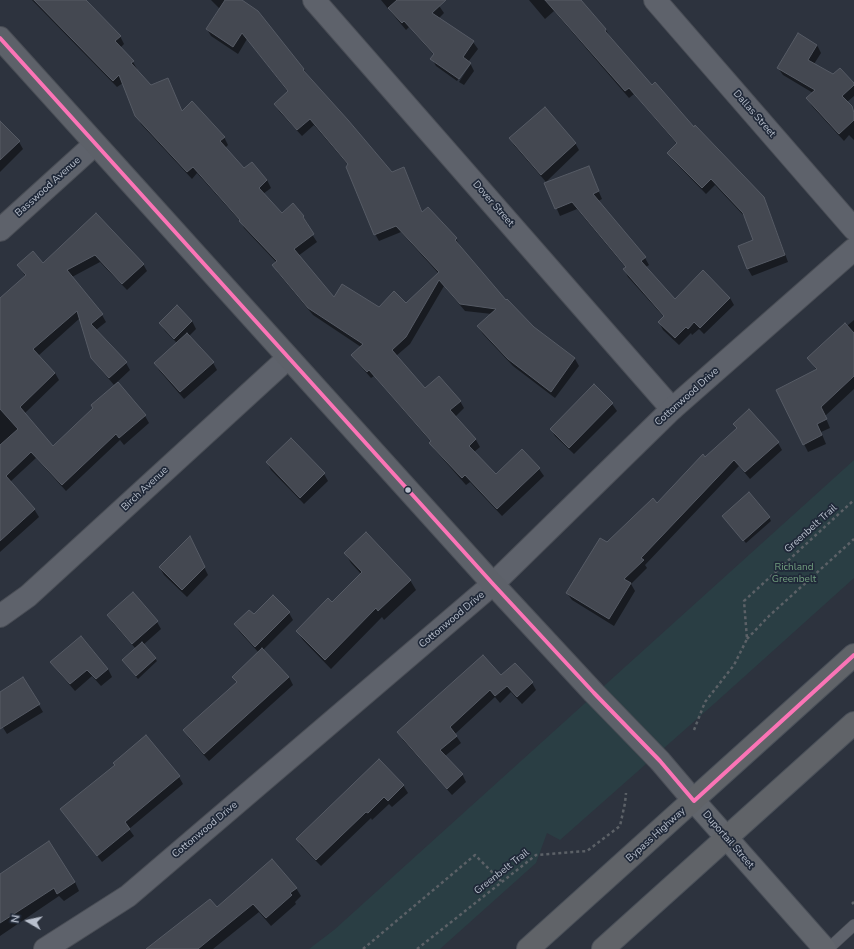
<!DOCTYPE html>
<style>
body{margin:0}
#map{position:relative;width:854px;height:949px;overflow:hidden;background:#2d333e;font-family:"Nunito Sans",sans-serif}
canvas{display:block}
.north{position:absolute;left:8px;top:901px;width:40px;height:40px;-webkit-text-stroke:3px #202939;paint-order:stroke;rotate:279deg;font-size:11px;font-weight:700;line-height:16px;text-align:center;color:#b9c0cd}
.north::after{content:'';display:block;margin:auto;width:14px;height:18px;background:#b9c0cd;clip-path:polygon(50% 0,100% 100%,50% 72%,0 100%)}
</style>
<div id="map">
<canvas width="854" height="949"></canvas>
<div class="north">N</div>
</div>
<script>
const context = document.querySelector('canvas').getContext('2d');
context.lineJoin = 'round';
function fillPath(path, color) { context.fillStyle = color; context.fill(path, 'evenodd'); }
const toPath = rows => new Path2D(rows.map(r => 'M' + r).join(''));
function trace(path, color, width, dash) { context.strokeStyle = color; context.lineWidth = width; context.lineCap = dash ? 'butt' : 'round'; context.setLineDash(dash || []); context.stroke(path); }
function drawText(font, color, halo, rows, align = 'center') {
  context.font = font + ' "Nunito Sans",sans-serif'; context.lineWidth = 3.5; context.setLineDash([]); context.textBaseline = 'middle'; context.strokeStyle = halo; context.fillStyle = color; for (const [text, x, y, turn = 0] of rows) {
    context.save(); context.translate(x, y); context.rotate((+turn || 0) * Math.PI / 180); context.textAlign = isNaN(turn) ? turn : align; if (halo) context.strokeText(text, 0, 0); context.fillText(text, 0, 0); context.restore();
  }
}
fillPath(toPath([
 [854,460,854,578,715,703,560,840,547,833,536,863,440,949,309,949,334,930]
]), '#2a3e44');
fillPath(toPath([
 [32,0,84,0,120,36,124,44,120,48,133,62,137,69,136,70,151,87,168,79,182,112,224,137,228,145,225,148,244,170,251,163,267,180,271,188,263,194,282,214,293,204,303,217,308,224,306,225,317,242,298,256,334,298,379,308,406,305,439,274,401,232,379,241,375,234,349,166,314,125,302,136,279,111,275,104,288,92,247,39,238,54,211,36,207,29,220,9,211,0,240,0,257,12,304,70,308,77,392,173,407,175,423,213,456,239,460,246,459,247,505,301,533,328,575,359,579,366,555,398,513,366,483,334,478,327,492,314,465,311,444,286,410,344,396,356,425,389,460,401,464,408,455,417,476,440,480,447,474,452,496,475,522,451,539,469,544,476,502,516,470,482,466,485,435,450,430,443,431,442,374,376,371,378,357,362,352,355,361,347,313,315,278,273,274,266,277,263,244,228,241,222,197,173,192,179,141,124,123,83,117,87],
 [381,0,435,0,444,13,439,18,473,42,478,49,468,62,470,63,474,71,464,85,459,82,470,65,468,65,457,81,436,66,432,59,434,55,409,27,406,30],
 [529,0,579,0,606,30,610,37,652,87,763,197,767,205,788,262,752,276,748,269,739,247,754,241,746,218,715,185,706,194,673,160,669,153,677,144,634,94,629,98,554,11,545,19],
 [817,45,821,53,814,64,833,75,854,84,854,96,847,102,854,112,854,140,849,135,844,141,812,106,808,99,813,93,783,75,778,68],
 [0,123,19,142,23,149,0,172],
 [510,138,575,143,579,150,546,182,514,145],
 [588,167,602,199,598,201,645,258,649,265,646,267,675,301,730,298,734,305,704,334,699,329,692,335,691,333,679,345,663,330,659,322,664,317,628,277,624,269,626,268,577,209,560,216,546,184],
 [96,214,143,264,147,271,127,290,100,262,72,277,102,315,106,322,96,330,126,363,130,370,114,385,97,365,92,358,80,318,38,356,55,373,59,380,24,414,53,447,118,384,145,416,149,423,124,445,120,440,66,491,36,458,10,482,34,509,39,517,0,552,0,451,3,448,0,444,0,314,26,277,18,265,43,264],
 [177,307,192,321,196,329,189,336,213,363,217,370,184,399,159,370,155,363,177,343,165,331,160,323],
 [854,320,854,389,825,416,830,428,821,432,826,444,808,452,804,444,817,371,809,358],
 [594,385,612,404,617,411,574,454,555,436,551,429],
 [735,424,778,443,782,450,750,479,739,466,645,565,647,568,631,584,635,591,614,626,572,600,567,593,607,543,657,504,705,458,738,429],
 [267,462,324,474,328,481,304,504,271,470],
 [723,516,769,517,771,521,746,543],
 [193,545,208,575,187,597,164,575,160,568],
 [345,553,410,580,416,590,384,620,382,617,331,669,303,640,297,631,332,603,361,574,351,563],
 [289,613,293,620,263,650,289,677,293,685,209,761,189,738,184,730,237,684,234,677,259,653,239,631,235,624,254,616],
 [108,615,157,622,161,629,143,645,157,661,138,679,125,663,136,649,113,623],
 [52,662,108,669,112,677,101,686,92,676,75,691,56,669],
 [514,664,532,683,536,690,522,704,511,692,500,703,495,697,455,734,461,743,445,756,462,774,466,782,452,795,403,740,399,732,501,676],
 [23,678,43,712,7,734,0,723,0,693],
 [146,736,179,777,183,784,129,829,134,836,102,862,66,816,62,809,116,766],
 [403,785,408,793,392,807,389,804,372,820,371,818,321,866,301,846,297,839],
 [0,875,75,882,79,891,64,901,59,896,0,936],
 [296,888,301,896,295,902,296,904,271,926,259,912,213,949,147,949,217,909]
]), '#0007');
const building = toPath([
 [34,0,86,0,121,36,115,41,134,61,131,63,151,85,168,78,182,111,192,101,225,137,220,141,244,168,252,162,267,180,259,188,282,213,293,203,304,216,303,217,314,234,294,249,334,297,342,284,379,307,394,291,406,303,439,272,396,226,374,235,346,167,348,164,310,119,297,130,274,104,288,91,242,33,233,47,206,29,225,0,242,0,258,11,304,69,303,70,348,120,392,172,404,167,422,212,428,207,457,238,455,240,506,300,507,299,534,327,575,358,551,392,508,359,477,326,496,309,460,304,439,280,406,337,392,350,425,388,439,376,461,401,450,410,476,439,469,446,496,474,522,449,540,468,497,509,465,475,462,478,429,443,431,441,369,370,367,372,351,355,363,344,308,308,272,265,277,261,239,221,240,220,193,167,187,172,135,116,119,75,113,81,34,0],
 [397,0,446,0,432,13,474,41,463,57,471,63,459,79,430,59,434,54,404,21,402,23,388,8,397,0],
 [545,0,581,0,606,29,605,31,652,85,655,82,694,127,695,125,764,197,785,255,747,269,738,246,753,240,743,213,711,179,702,188,667,153,677,143,629,88,625,91,545,0],
 [798,33,817,45,808,60,833,74,840,68,854,83,854,85,842,96,852,106,854,113,854,120,839,134,806,98,815,90,777,68,798,33],
 [545,107,576,143,541,175,509,138,545,107],
 [0,121,20,141,0,160,0,121],
 [589,166,599,191,593,194,646,257,641,261,675,299,703,270,730,298,700,328,694,322,688,329,686,327,675,338,658,322,664,316,623,269,626,267,572,202,555,209,544,183,589,166],
 [96,213,144,264,122,284,95,255,67,270,103,314,91,324,127,362,109,378,91,358,77,311,33,349,55,373,20,407,53,446,93,408,91,405,118,382,146,415,119,438,116,434,62,485,31,452,6,476,35,509,0,541,0,445,18,429,0,409,0,298,26,275,17,265,33,251,43,263,96,213],
 [177,305,192,321,174,339,159,323,177,305],
 [845,323,854,333,854,376,821,407,827,419,817,424,822,435,803,445,776,390,817,369,807,358,845,323],
 [187,333,214,362,180,392,154,363,187,333],
 [594,384,613,403,569,448,550,429,594,384],
 [749,409,779,442,745,472,734,460,641,558,644,560,624,579,631,583,609,619,566,593,600,538,607,542,653,498,657,503,703,454,705,457,737,428,733,424,749,409],
 [291,438,325,473,300,498,266,462,291,438],
 [749,492,770,517,743,541,722,516,749,492],
 [366,532,411,580,378,611,376,608,325,660,296,631,328,598,332,602,362,572,344,553,366,532],
 [190,536,205,567,182,590,159,567,190,536],
 [133,592,158,621,132,644,107,615,133,592],
 [273,595,290,612,255,647,234,624,249,610,254,614,273,595],
 [81,636,108,669,96,679,87,670,70,684,50,662,81,636],
 [142,642,156,658,136,676,122,660,142,642],
 [262,648,289,677,204,754,183,730,237,682,232,677,262,648],
 [483,655,501,675,515,663,533,682,517,697,507,686,495,696,490,690,450,727,457,736,440,750,463,774,447,789,397,732,483,655],
 [23,677,40,704,0,729,0,692,23,677],
 [146,735,180,776,125,822,130,829,97,856,60,809,115,765,113,763,146,735],
 [379,759,404,785,388,801,384,797,368,813,366,812,316,860,296,839,379,759],
 [49,841,75,882,57,894,54,888,0,923,0,874,49,841],
 [272,859,297,888,290,893,292,895,266,918,253,904,198,949,146,949,210,899,217,907,272,859]
]);
fillPath(building, '#444851');
trace(building, '#565b65', 1);
const service = toPath([
 [828,949,854,925]
]);
const minor = toPath([
 [314,0,672,409],
 [655,0,854,229],
 [0,230,95,144],
 [0,616,28,596,288,358]
]);
const tertiary = toPath([
 [45,949,128,896,493,584,672,409,854,249]
]);
const secondary = toPath([
 [0,38,493,584,594,693,660,761,694,801]
]);
const primary = toPath([
 [694,801,825,949]
]);
const trunk = toPath([
 [528,949,854,655],
 [603,949,854,723]
]);
trace(service, '#4a4e56', 12);
trace(minor, '#4a4e56', 24);
trace(tertiary, '#4a4e56', 24);
trace(secondary, '#4a4e56', 24);
trace(primary, '#494e57', 24);
trace(trunk, '#4a5059', 24);
trace(toPath([
 [747,639,769,616,854,539],
 [694,730,705,702,734,665,747,639,744,601,854,500],
 [852,904,854,902],
 [363,949,475,855,502,882],
 [417,949,536,855,587,851,620,826,625,803,626,793]
]), '#5c6167', 2.5, [3, 3]);
trace(service, '#5e626b', 11);
trace(minor, '#5e626b', 22);
trace(tertiary, '#5e626b', 22);
trace(secondary, '#5d6169', 22);
trace(primary, '#61656c', 22);
trace(trunk, '#606368', 22);
trace(toPath([
 [0,38,493,584,594,693,660,761,694,801,854,655]
]), '#fb74b6', 4);
for (const [x, y, r, color] of [
 [408,490,3.5,"#b9c0cd"]
]) { const dot = new Path2D(); dot.arc(x, y, r, 0, 2 * Math.PI); context.fillStyle = color; context.fill(dot); trace(dot, '#202939', 1.5); }
drawText('10px', '#b9c0cd', '#202939', [
 ["Dallas Street",754,114,49],
 ["Basswood Avenue",48,187,-42],
 ["Dover Street",493,204,49],
 ["Cottonwood Drive",687,397,-42],
 ["Birch Avenue",145,489,-43],
 ["Greenbelt Trail",811,529,-42],
 ["Cottonwood Drive",452,620,-40],
 ["Cottonwood Drive",205,830,-40],
 ["Bypass Highway",656,835,-42],
 ["Duportail Street",728,840,49],
 ["Greenbelt Trail",502,872,-38]
]);
drawText('10px', '#719e7e', '#202939', [
 ["Richland",794,568],
 ["Greenbelt",794,580]
]);
</script>
